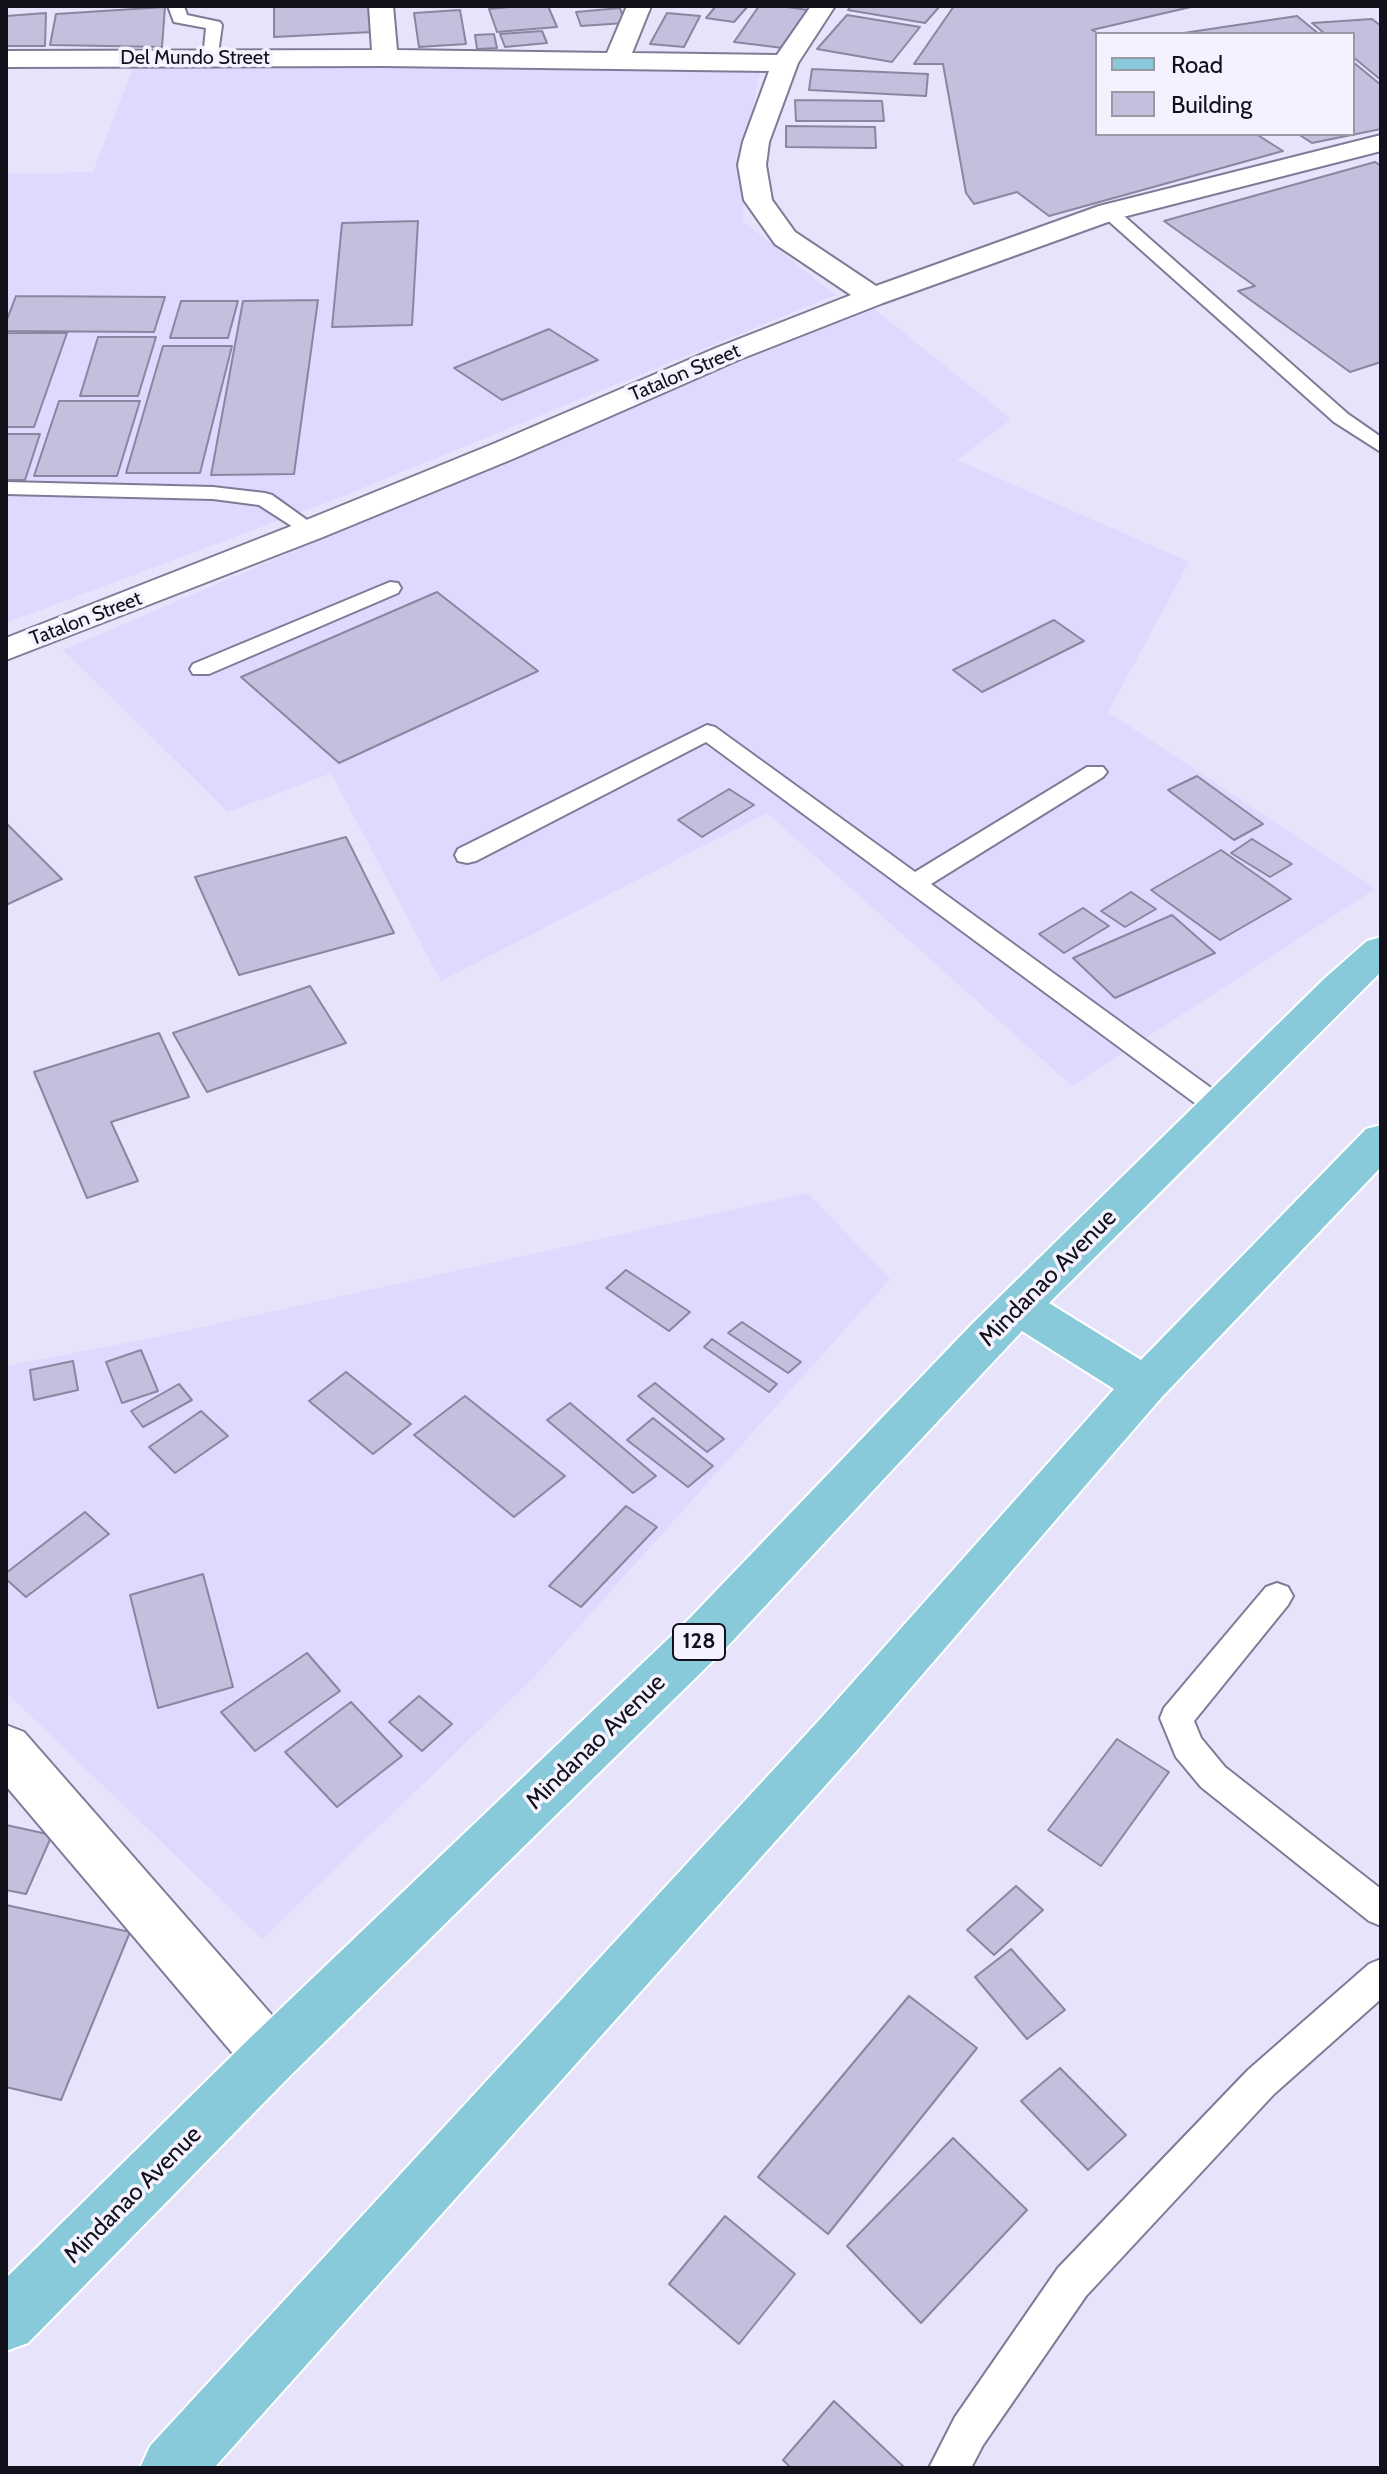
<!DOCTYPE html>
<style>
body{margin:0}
#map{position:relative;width:1387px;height:2474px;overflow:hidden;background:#e6e3fb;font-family:Cabin,sans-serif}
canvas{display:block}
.frame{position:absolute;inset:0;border:8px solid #12101a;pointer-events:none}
.legend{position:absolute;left:1095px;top:32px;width:260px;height:104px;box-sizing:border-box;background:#f3f2fe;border:2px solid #9998a3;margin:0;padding:10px 14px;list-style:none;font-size:24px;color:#12101a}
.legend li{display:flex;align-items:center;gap:16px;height:40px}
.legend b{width:40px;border:2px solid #9998a3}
</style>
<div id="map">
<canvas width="1387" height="2474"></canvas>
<div class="frame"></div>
<ul class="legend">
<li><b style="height:10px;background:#88cad9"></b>Road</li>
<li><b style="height:22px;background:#c3bfdc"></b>Building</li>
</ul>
</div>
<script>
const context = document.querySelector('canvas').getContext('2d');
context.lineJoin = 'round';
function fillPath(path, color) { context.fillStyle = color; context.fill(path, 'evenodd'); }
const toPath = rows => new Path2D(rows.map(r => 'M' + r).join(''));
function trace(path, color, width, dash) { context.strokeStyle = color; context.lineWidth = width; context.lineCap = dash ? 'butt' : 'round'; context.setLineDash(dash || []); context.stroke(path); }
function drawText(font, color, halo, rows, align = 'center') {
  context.font = font + ' Cabin,sans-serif'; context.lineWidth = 7; context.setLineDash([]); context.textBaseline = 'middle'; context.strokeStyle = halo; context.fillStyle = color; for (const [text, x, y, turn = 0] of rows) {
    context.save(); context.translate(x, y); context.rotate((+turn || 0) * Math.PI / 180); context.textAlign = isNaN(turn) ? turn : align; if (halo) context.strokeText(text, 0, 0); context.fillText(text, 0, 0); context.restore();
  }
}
fillPath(toPath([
 [135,63,762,63,744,152,743,221,835,295,336,499,6,623,6,174,93,172],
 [874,309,1011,419,957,460,1189,562,1108,712,1375,889,1072,1086,767,813,441,981,331,773,228,812,63,650,688,382],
 [808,1193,890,1279,533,1678,262,1939,6,1692,6,1366,157,1337]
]), '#ded9fe');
const building = toPath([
 [274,6,370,6,372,32,274,37,274,6],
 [520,6,548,6,557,27,497,32,489,9,520,6],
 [716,6,748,6,734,22,706,18,716,6],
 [759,6,780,6,808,10,783,48,734,42,759,6],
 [851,6,940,6,925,23,848,10,851,6],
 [954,6,1195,6,1092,30,1099,34,1097,134,1256,134,1283,151,1049,216,1017,192,974,204,966,193,943,64,914,64,954,6],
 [165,7,162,47,50,45,56,14,165,7],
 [620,8,625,23,581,26,576,12,620,8],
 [460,10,466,44,419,47,414,13,460,10],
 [46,13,45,46,6,46,6,16,46,13],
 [667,13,700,16,684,47,650,44,667,13],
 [847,15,920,27,892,62,817,49,847,15],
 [1297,16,1319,34,1177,34,1297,16],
 [1372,19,1381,26,1381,80,1353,57,1353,34,1325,34,1312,23,1372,19],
 [542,31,547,43,505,47,500,34,542,31],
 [494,34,497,48,477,49,475,35,494,34],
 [1353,62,1381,85,1381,129,1312,143,1298,134,1353,134,1353,62],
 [812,69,928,74,926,96,809,90,812,69],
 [795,100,882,101,884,121,796,121,795,100],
 [786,126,875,127,876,148,786,147,786,126],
 [1375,162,1381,166,1381,362,1350,372,1238,291,1255,286,1164,221,1375,162],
 [418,221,412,325,332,327,342,223,418,221],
 [16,296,165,297,154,332,6,331,6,322,16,296],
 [318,300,294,474,211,475,243,301,318,300],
 [181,301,238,301,228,338,170,338,181,301],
 [549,329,598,360,502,400,454,368,549,329],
 [6,333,67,333,34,427,6,427,6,333],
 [98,337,156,337,138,396,80,396,98,337],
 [163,346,232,346,200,473,126,473,163,346],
 [59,401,140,401,117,476,34,476,59,401],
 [6,434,40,434,25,480,6,480,6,434],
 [437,592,538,671,339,763,241,677,437,592],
 [1054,620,1084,641,982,692,953,670,1054,620],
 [1197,776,1263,824,1234,840,1168,790,1197,776],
 [729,789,754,805,702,837,678,820,729,789],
 [6,823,62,879,6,905,6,823],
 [346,837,394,933,239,975,195,877,346,837],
 [1252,839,1292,864,1270,877,1231,853,1252,839],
 [1221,850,1291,899,1220,940,1151,890,1221,850],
 [1131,892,1156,909,1125,927,1101,911,1131,892],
 [1083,908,1109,926,1064,953,1039,934,1083,908],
 [1172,915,1215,953,1115,998,1073,958,1172,915],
 [310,986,346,1043,207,1092,173,1033,310,986],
 [159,1033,189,1097,111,1122,138,1181,87,1198,34,1072,159,1033],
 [626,1270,690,1312,669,1331,606,1288,626,1270],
 [742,1322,801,1362,788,1373,728,1333,742,1322],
 [712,1339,777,1384,769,1392,704,1347,712,1339],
 [141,1350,158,1391,122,1403,106,1362,141,1350],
 [73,1361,78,1390,34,1400,30,1370,73,1361],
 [346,1372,411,1424,373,1454,309,1401,346,1372],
 [655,1383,724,1439,707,1452,638,1396,655,1383],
 [179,1384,192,1400,143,1427,131,1411,179,1384],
 [465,1396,565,1476,514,1517,414,1435,465,1396],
 [570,1403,656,1476,633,1493,547,1420,570,1403],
 [201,1411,228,1436,175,1473,149,1447,201,1411],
 [653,1418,713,1466,688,1487,627,1440,653,1418],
 [626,1506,657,1527,581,1607,549,1586,626,1506],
 [85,1512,109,1534,26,1597,6,1579,6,1573,85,1512],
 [203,1574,233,1687,158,1708,130,1595,203,1574],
 [307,1653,340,1691,255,1751,221,1712,307,1653],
 [419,1696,452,1724,422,1751,389,1722,419,1696],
 [351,1702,402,1756,337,1807,285,1752,351,1702],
 [1117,1739,1169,1772,1101,1866,1048,1830,1117,1739],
 [6,1825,52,1835,26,1894,6,1890,6,1825],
 [1016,1886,1043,1910,994,1955,967,1930,1016,1886],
 [6,1905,130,1932,61,2100,6,2087,6,1905],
 [1011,1949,1065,2010,1027,2039,975,1977,1011,1949],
 [909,1996,977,2048,828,2234,758,2177,909,1996],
 [1060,2068,1126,2135,1088,2170,1021,2101,1060,2068],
 [953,2138,1027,2210,921,2323,847,2246,953,2138],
 [725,2216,795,2274,739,2344,669,2284,725,2216],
 [834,2401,905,2468,791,2468,783,2460,834,2401]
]);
fillPath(building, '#c3bfdc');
trace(building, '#8a86a1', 2);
const lane = toPath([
 [168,6,184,6,187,15,220,22,222,25,217,61,205,61,203,58,206,28,174,22,168,6],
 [1109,207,1115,208,1348,414,1381,437,1381,452,1334,422,1103,216,1100,212,1109,207],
 [6,482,213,487,265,493,272,495,321,530,311,536,304,534,259,505,213,499,6,494,6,482],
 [390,582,398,583,401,588,398,593,209,674,193,674,190,669,193,664,390,582],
 [707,725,715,727,915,872,1087,767,1103,767,1107,772,1103,777,931,884,1229,1101,1233,1108,1229,1115,1220,1117,1211,1115,706,742,476,861,467,863,458,861,455,855,458,849,707,725],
 [1277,1583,1288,1587,1293,1596,1288,1605,1194,1721,1201,1738,1225,1767,1381,1889,1381,1926,1369,1921,1201,1787,1176,1757,1160,1718,1164,1708,1266,1587,1277,1583],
 [1381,1959,1381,1999,1274,2094,1086,2296,983,2445,971,2468,929,2468,955,2417,1058,2268,1248,2070,1369,1964,1381,1959]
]);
const street = toPath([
 [369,6,393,6,397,50,607,53,627,6,651,6,632,53,777,55,811,6,835,6,798,63,769,142,766,165,772,200,795,232,876,286,1099,206,1381,135,1381,151,1119,218,883,303,738,360,515,458,323,537,6,660,6,638,299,523,493,444,716,348,851,295,775,244,744,200,738,165,743,142,769,71,385,66,6,67,6,51,372,50,369,6]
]);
const secondary = toPath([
 [6,1725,24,1732,291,2037,299,2056,291,2075,271,2083,251,2075,6,1786,6,1725]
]);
const primary = toPath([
 [1381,937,1381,972,1049,1303,1141,1360,1366,1129,1381,1125,1381,1167,1161,1398,858,1749,214,2468,140,2468,150,2446,822,1717,1114,1389,1022,1331,726,1648,291,2075,28,2343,6,2351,6,2278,251,2037,690,1618,973,1323,1325,978,1367,941,1381,937]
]);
trace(lane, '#7f7b96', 4);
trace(street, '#7f7b96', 4);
trace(secondary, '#7f7b96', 4);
trace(primary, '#fff', 4);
fillPath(lane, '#fff');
fillPath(street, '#fff');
fillPath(secondary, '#fff');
fillPath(primary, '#88cad9');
drawText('20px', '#12101a', '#f3f2fe', [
 ["Del Mundo Street",195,58],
 ["Tatalon Street",685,373,-23],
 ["Tatalon Street",86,619,-21]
]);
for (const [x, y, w] of [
 [699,1642,52]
]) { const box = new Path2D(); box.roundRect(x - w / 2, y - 18, w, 36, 6); context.fillStyle = '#f3f2fe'; context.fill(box); trace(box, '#12101a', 2); }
drawText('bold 22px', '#12101a', null, [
 ["128",699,1642]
]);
drawText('24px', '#12101a', '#f3f2fe', [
 ["Mindanao Avenue",1048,1278,-45],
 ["Mindanao Avenue",596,1742,-44],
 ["Mindanao Avenue",133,2195,-45]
]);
</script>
